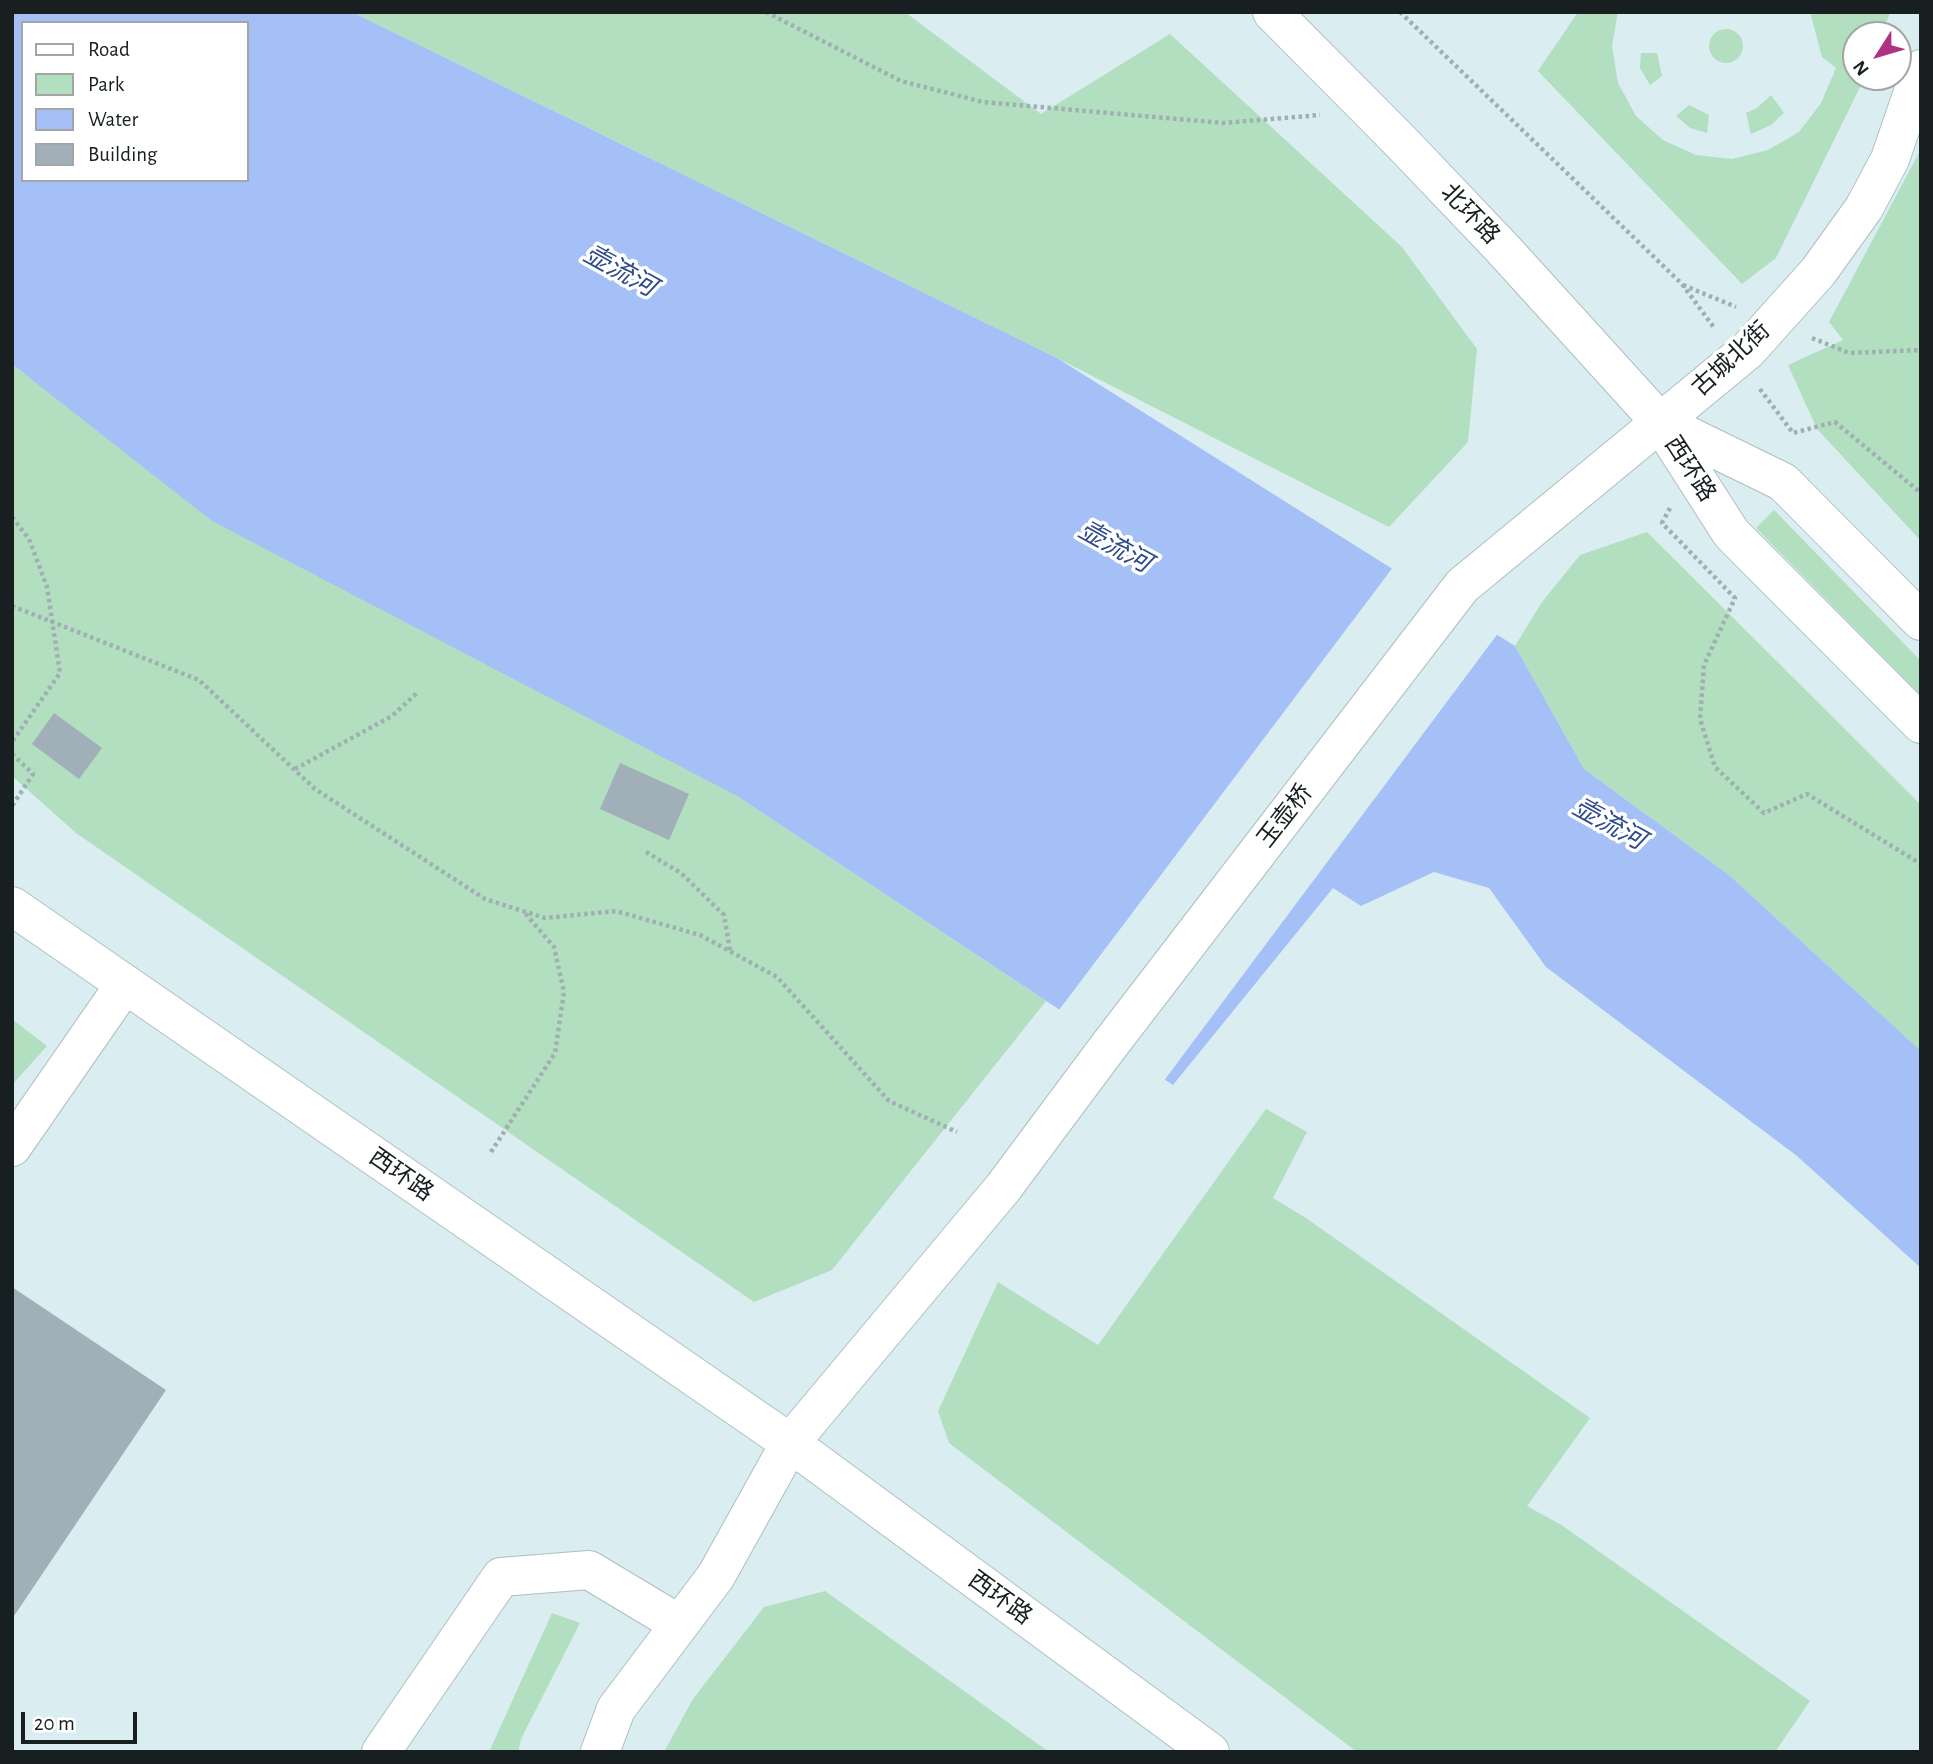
<!DOCTYPE html>
<meta charset="utf-8">
<style>
body{margin:0}
#map{position:relative;width:1933px;height:1764px;overflow:hidden;background:#daeef1;font-family:"Alegreya Sans",sans-serif}
canvas{display:block}
.frame{position:absolute;inset:0;border:14px solid #181f21;pointer-events:none}
.legend{position:absolute;left:21px;top:21px;width:228px;height:161px;box-sizing:border-box;background:#fff;border:2px solid #a3a5a6;margin:0;padding:9px 12px;list-style:none;font-size:21px;color:#181f21}
.legend li{display:flex;align-items:center;gap:14px;height:35px}
.legend b{width:35px;border:2px solid #a3a5a6}
.north{position:absolute;left:1842px;top:21px;width:70px;height:70px;box-sizing:border-box;background:#fff;border:2px solid #a3a5a6;border-radius:50%;rotate:233deg;font-size:19px;font-weight:700;line-height:28px;text-align:center;color:#181f21}
.north::after{content:'';display:block;margin:auto;width:24px;height:32px;background:#af3180;clip-path:polygon(50% 0,100% 100%,50% 72%,0 100%)}
.scale{position:absolute;left:21px;top:1712px;width:116px;height:32px;box-sizing:border-box;border:4px solid #181f21;border-top:0;padding-left:9px;font-size:21px;line-height:24px;white-space:nowrap;color:#181f21;-webkit-text-stroke:5px #fff;paint-order:stroke}
</style>
<div id="map">
<canvas width="1933" height="1764"></canvas>
<div class="frame"></div>
<ul class="legend">
<li><b style="height:9px;background:#fff"></b>Road</li>
<li><b style="height:19px;background:#b1dfbf"></b>Park</li>
<li><b style="height:19px;background:#a5c0f7"></b>Water</li>
<li><b style="height:19px;background:#a0afb8"></b>Building</li>
</ul>
<div class="north">N</div>
<div class="scale">20 m</div>
</div>
<script>
const context = document.querySelector('canvas').getContext('2d');
context.lineJoin = 'round';
function fillPath(path, color) { context.fillStyle = color; context.fill(path, 'evenodd'); }
const toPath = rows => new Path2D(rows.map(r => 'M' + r).join(''));
function trace(path, color, width, dash) { context.strokeStyle = color; context.lineWidth = width; context.lineCap = dash ? 'butt' : 'round'; context.setLineDash(dash || []); context.stroke(path); }
function drawText(font, color, halo, rows, align = 'center') {
  context.font = font + ' "Alegreya Sans","Noto Sans SC",sans-serif'; context.lineWidth = 7; context.setLineDash([]); context.textBaseline = 'middle'; context.strokeStyle = halo; context.fillStyle = color; for (const [text, x, y, turn = 0] of rows) {
    context.save(); context.translate(x, y); context.rotate((+turn || 0) * Math.PI / 180); context.textAlign = isNaN(turn) ? turn : align; if (halo) context.strokeText(text, 0, 0); context.fillText(text, 0, 0); context.restore();
  }
}
fillPath(toPath([
 [352,12,905,12,1041,114,1170,34,1402,247,1477,349,1468,442,1389,527,1057,358],
 [1578,12,1618,12,1612,46,1618,83,1636,116,1663,140,1696,155,1732,159,1768,150,1799,132,1821,103,1836,68,1822,57,1810,12,1890,12,1882,35,1856,35,1856,77,1865,77,1776,258,1742,284,1538,71],
 '1709 46a17 17 0 1 1 34 0a17 17 0 1 1-34 0Z',
 [1641,53,1657,53,1662,76,1650,85,1640,68],
 [1771,95,1784,113,1771,125,1751,134,1746,113,1757,108],
 [1689,105,1709,115,1707,133,1690,128,1676,116],
 [1921,149,1921,541,1817,429,1788,365,1843,340,1829,322],
 [12,364,23,373,737,796,1046,1001,832,1270,754,1302,76,833,12,776],
 [1774,510,1921,661,1921,696,1756,528],
 [1647,532,1921,805,1921,1051,1729,875,1584,769,1515,646,1542,602,1580,555],
 [12,1019,47,1046,12,1085],
 [1266,1109,1307,1132,1273,1198,1306,1218,1590,1418,1527,1506,1563,1526,1810,1701,1775,1752,1357,1752,949,1443,938,1411,998,1282,1098,1345],
 [825,1591,1049,1752,664,1752,693,1699,764,1607],
 [552,1613,580,1623,521,1739,518,1752,489,1752]
]), '#b1dfbf');
fillPath(toPath([
 [12,12,352,12,1057,358,1515,646,1584,769,1729,875,1921,1051,1921,1268,1797,1156,1546,967,1489,888,1434,872,1361,906,1333,888,1173,1085,737,796,212,521,12,364],
 [23,23,247,23,247,180,23,180]
]), '#a5c0f7');
fillPath(toPath([
 [1394,566,1499,632,1163,1082,1098,1039,1059,1010]
]), '#daeef1');
fillPath(toPath([
 [54,713,102,748,79,779,32,744],
 [620,763,689,794,669,840,600,809],
 [12,1287,166,1390,12,1619]
]), '#a0afb8');
const minor = toPath([
 [12,1147,125,984],
 [381,1752,501,1577,589,1570,679,1624]
]);
const tertiary = toPath([
 [1660,422,1731,533,1921,724],
 [1660,422,1783,482,1921,621]
]);
const secondary = toPath([
 [1272,12,1403,144,1503,249,1660,422],
 [12,906,790,1443,1210,1752],
 [600,1752,616,1709,716,1576,790,1443,1003,1188,1108,1047,1462,586,1748,350,1818,272,1864,208,1890,159,1921,69]
]);
trace(minor, '#acbfc2', 40);
trace(tertiary, '#acbfc2', 40);
trace(secondary, '#acbfc2', 40);
trace(toPath([
 [766,12,901,81,983,102,1223,123,1320,115],
 [1400,12,1682,284,1715,329],
 [1683,285,1736,307],
 [1812,338,1849,353,1921,350],
 [1760,389,1793,433,1835,422,1921,493],
 [1670,508,1662,523,1735,598,1704,665,1700,719,1715,767,1764,813,1807,794,1921,864],
 [12,517,29,539,47,587,60,673,12,742],
 [12,606,199,680,315,789,485,899,545,918,616,911,700,935,777,977,889,1101,957,1132],
 [12,754,33,774,12,806],
 [295,769,392,716,417,693],
 [646,852,681,873,724,915,730,950],
 [491,1152,555,1053,564,992,554,947,524,912]
]), '#a0b0b2', 4.5, [3.5, 3.5]);
trace(minor, '#fff', 38);
trace(tertiary, '#fff', 38);
trace(secondary, '#fff', 38);
drawText('24px', '#181f21', '#fff', [
 ["北环路",1470,214,46],
 ["古城北街",1731,359,-43],
 ["西环路",1690,469,57],
 ["玉壶桥",1285,816,-52],
 ["西环路",401,1175,35],
 ["西环路",1000,1598,36]
]);
drawText('italic 26px', '#2f4b8c', '#fff', [
 ["壶流河",620,271,29],
 ["壶流河",1115,547,29],
 ["壶流河",1609,824,29]
]);
</script>
